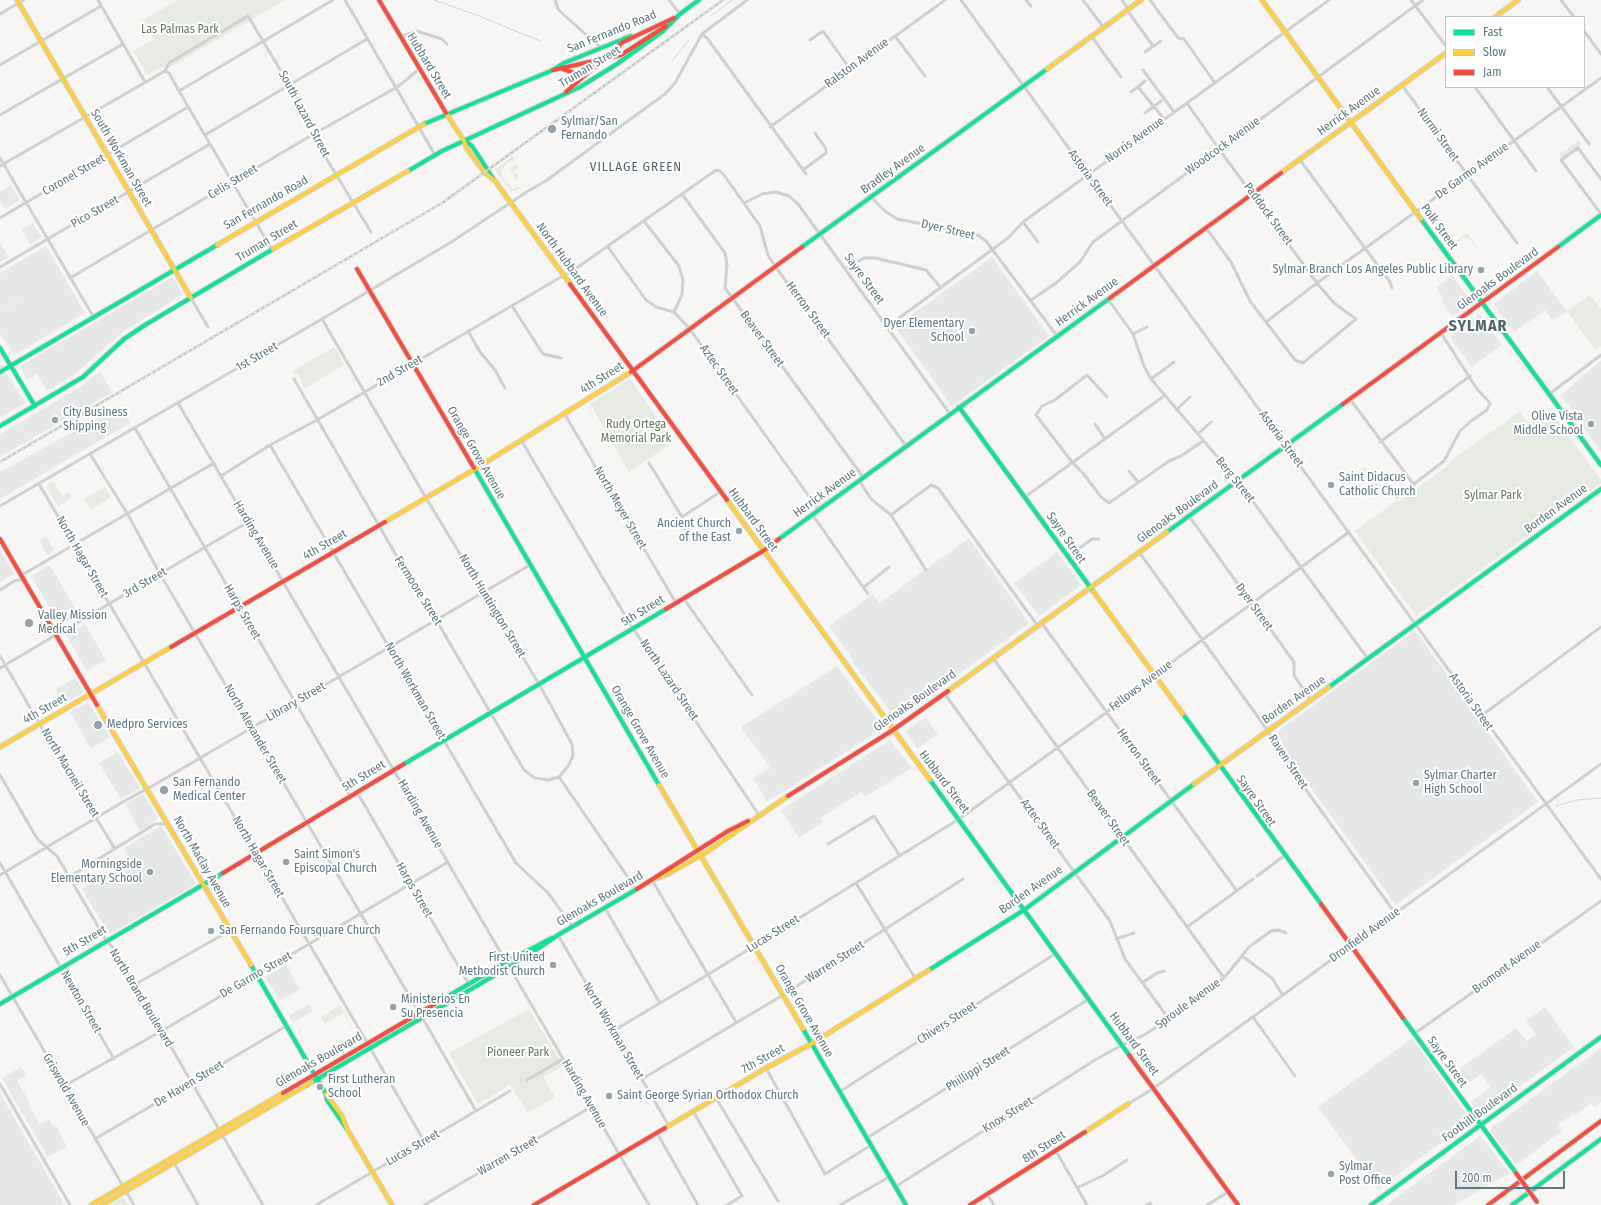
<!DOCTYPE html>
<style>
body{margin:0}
#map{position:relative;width:1601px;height:1205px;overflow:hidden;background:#f7f6f5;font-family:"Fira Sans Condensed",sans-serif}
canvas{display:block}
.legend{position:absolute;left:1445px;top:16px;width:140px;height:72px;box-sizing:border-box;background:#fff;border:1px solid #bfc9cd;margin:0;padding:5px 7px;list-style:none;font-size:12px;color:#607882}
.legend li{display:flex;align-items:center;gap:8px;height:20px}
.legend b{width:20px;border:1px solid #bfc9cd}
.scale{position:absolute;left:1455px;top:1171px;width:110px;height:18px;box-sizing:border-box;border:2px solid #607882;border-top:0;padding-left:5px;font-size:12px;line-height:14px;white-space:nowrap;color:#607882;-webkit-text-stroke:3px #fff;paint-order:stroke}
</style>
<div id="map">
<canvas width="1601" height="1205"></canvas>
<ul class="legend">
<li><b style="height:5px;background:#16e098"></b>Fast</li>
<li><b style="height:5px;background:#ffcf43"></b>Slow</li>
<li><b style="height:5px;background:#f24e42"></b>Jam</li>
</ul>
<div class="scale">200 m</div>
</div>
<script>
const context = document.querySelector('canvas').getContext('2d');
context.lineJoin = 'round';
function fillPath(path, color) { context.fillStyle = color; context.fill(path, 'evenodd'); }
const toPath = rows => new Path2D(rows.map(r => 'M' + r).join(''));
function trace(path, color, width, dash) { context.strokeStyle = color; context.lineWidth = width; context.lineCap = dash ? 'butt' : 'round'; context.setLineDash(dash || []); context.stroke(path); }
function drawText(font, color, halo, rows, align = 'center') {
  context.font = font + ' "Fira Sans Condensed",sans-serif'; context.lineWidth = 4; context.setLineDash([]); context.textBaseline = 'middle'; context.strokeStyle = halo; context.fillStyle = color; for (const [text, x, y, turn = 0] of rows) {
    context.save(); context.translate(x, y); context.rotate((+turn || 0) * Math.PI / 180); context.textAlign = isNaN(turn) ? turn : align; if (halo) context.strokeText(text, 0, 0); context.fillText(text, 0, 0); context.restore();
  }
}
fillPath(toPath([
 [11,185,19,200,5,209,0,201,0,192],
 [33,223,41,237,30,244,22,229],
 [0,242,9,257,0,262],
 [46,246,85,313,14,355,0,334,0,273],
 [992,257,1049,336,952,406,895,327],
 [1537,271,1567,311,1553,321,1545,310,1514,332,1494,305,1495,303],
 [1452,275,1469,298,1465,303,1466,307,1452,316,1441,300,1443,298,1436,287],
 [173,277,182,293,182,295,124,331,75,374,47,391,37,374,27,380,20,366],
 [1480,314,1502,345,1471,367,1450,337],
 [1601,360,1601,452,1561,395],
 [0,363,25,403,0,418],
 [100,371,112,392,0,457,0,434,79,388],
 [120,406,130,423,0,499,0,472],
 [58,489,62,496,69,492,72,498,58,506,50,493],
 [46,536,54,550,47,555,39,540],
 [969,538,1029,623,941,687,900,716,895,717,858,669,852,661,853,660,829,626,873,594,879,603],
 [0,550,14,574,0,582],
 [1057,552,1081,585,1041,615,1038,615,1014,583],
 [50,565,79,615,60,626,31,576],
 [85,624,106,660,87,671,66,635],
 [1413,632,1417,633,1538,802,1396,905,1290,759,1277,732],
 [837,666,882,726,882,729,767,802,753,778,770,768,741,727],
 [75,678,84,692,64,704,56,689],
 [88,702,110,737,91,749,70,712],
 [925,717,938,734,917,749,906,731],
 [890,740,912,768,865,797,862,792,820,818,823,822,799,838,781,810],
 [118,752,140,788,121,799,99,763],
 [143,794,158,819,140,831,125,804],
 [161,826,196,884,112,933,108,933,82,889,130,861,124,848],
 [286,965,300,989,280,1001,265,977],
 [309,1004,313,1011,293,1023,289,1015],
 [1545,1007,1574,1047,1482,1114,1478,1114,1471,1102,1491,1087,1481,1074,1460,1089,1451,1075,1516,1028,1527,1041,1536,1034,1526,1021],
 [1412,1038,1471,1121,1378,1189,1318,1107],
 [1601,1048,1601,1102,1594,1107,1591,1103,1575,1115,1572,1112,1572,1115,1558,1125,1562,1131,1516,1165,1491,1132,1491,1128],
 [21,1067,26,1075,17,1081,30,1103,28,1104,40,1124,49,1119,53,1126,56,1125,67,1147,48,1157,2,1078],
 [0,1093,28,1142,65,1205,0,1205],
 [1480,1136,1510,1173,1454,1205,1386,1205],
 [123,1198,130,1205,110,1205,121,1198]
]), '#e6e8e8');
fillPath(toPath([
 [178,0,285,0,170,67,162,67,149,74,147,74,133,51,154,39,143,20],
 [1579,140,1581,144,1562,158,1559,155],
 [513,156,515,161,512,160,501,169,502,177,513,189,519,186,520,188,516,191,512,191,495,171,496,169],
 [514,165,519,166,517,169,523,177,516,169,514,171,517,173,519,176,515,181,513,171,512,173,511,170,509,171],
 [1467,233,1478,248,1477,249,1469,238,1466,239,1465,237,1453,246,1452,244],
 [24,293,27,300,25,298,0,313,0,310,24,296],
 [1590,295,1601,309,1601,346,1595,350,1567,311],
 [334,347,344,365,304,389,299,375,291,372],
 [630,379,674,442,629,472,590,404],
 [1550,410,1601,480,1601,483,1416,616,1355,531,1398,500,1400,501,1450,464,1449,462,1520,411,1529,424],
 [1365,467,1381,489,1374,494,1358,471],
 '47 487a5 5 0 1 1 10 0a5 5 0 1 1-10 0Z',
 [105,487,111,497,91,510,84,499],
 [340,1005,352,1026,352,1028,344,1013,325,1024,321,1017],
 [529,1009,563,1066,543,1077,555,1097,528,1113,510,1085,478,1104,449,1053]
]), '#e7eae3');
trace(toPath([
 [434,0,477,15,540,41],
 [711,16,732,0],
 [672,61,689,40],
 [1556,806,1577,800,1601,798]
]), '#ccd7d8', 1);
const fast = toPath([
 [424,124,553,70,564,63,631,36],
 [465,141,472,146,494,180],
 [408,171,442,151,580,87,617,64,663,31,680,14,699,0],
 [1421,219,1601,465],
 [802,247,1047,69],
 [1558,247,1601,215],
 [0,348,35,406],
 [0,372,217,245],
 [959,407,1093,591],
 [0,426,83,377,124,339,145,325,273,249],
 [474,468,659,785],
 [1167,532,1343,404],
 [779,539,1110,298],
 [1329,687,1601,489],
 [1183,714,1321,904],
 [404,764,666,609],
 [930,780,1129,1055],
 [251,965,326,1094,327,1100,347,1129],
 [929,970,1024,910,1194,784],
 [445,998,506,962,552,938],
 [0,1004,223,873],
 [1403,1018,1516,1173],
 [803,1029,906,1205],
 [312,1082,521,960,558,935,637,889],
 [1371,1205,1601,1037],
 [1512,1205,1601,1139]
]);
const slow = toPath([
 [17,0,191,298],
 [1262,0,1421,219],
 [1495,17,1518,0],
 [1047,69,1141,0],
 [446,113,464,141,467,149,485,173,495,181,570,284],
 [1281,173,1446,53],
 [217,245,424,124],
 [273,249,408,171],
 [727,500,930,780],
 [385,522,475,469,631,372],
 [1093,591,1183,714],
 [948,691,1167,532],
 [97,705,251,965],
 [0,747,171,647],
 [1194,784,1329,687],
 [659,785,803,1029],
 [652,880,668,874,705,853,788,796],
 [326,1094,342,1116,347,1129,392,1205],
 [665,1128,766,1068,811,1044,929,970],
 [1085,1132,1128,1104],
 [91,1205,283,1093],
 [102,1205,312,1082]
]);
const jam = toPath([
 [379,0,446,113],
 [563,69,574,73,575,79,572,86],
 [553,70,621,55,666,26],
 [566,92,623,42,674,18],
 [357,269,474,468],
 [570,284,727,500],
 [1110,298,1281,173],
 [631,372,802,247],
 [1343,404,1558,247],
 [0,539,97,705],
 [666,609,763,551,779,539],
 [171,647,385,522],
 [788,796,893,730,948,691],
 [223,873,404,764],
 [637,889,728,831,748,821],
 [1321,904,1403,1018],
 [1129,1055,1238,1205],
 [283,1093,445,998],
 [534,1205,665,1128],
 [970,1205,1085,1132],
 [1488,1205,1601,1121]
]);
trace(fast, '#d0d3d4', 6);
trace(slow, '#d0d3d4', 6);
trace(jam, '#d0d3d4', 6);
trace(toPath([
 [98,0,145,82],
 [345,0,435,155],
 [555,0,558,9,563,14,601,48],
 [669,0,680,14],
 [961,0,1601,879],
 [1026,0,1031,6],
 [1083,0,1104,28],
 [1122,0,1128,9],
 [1150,0,1178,38,1184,39,1215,83],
 [1411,0,1446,46],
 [1561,0,1574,17],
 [1127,10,1153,46],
 [0,14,24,0],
 [1584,31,1601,54],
 [702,34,707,38,806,174],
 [895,36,925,76],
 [400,37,417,31,442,39,447,44],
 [1092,37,1121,77],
 [810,40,823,31,850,69],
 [1145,52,1161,41],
 [0,65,101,6],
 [1143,70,1174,112],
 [165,71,169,63,248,16,296,96,312,135,371,232],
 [165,71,169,73,179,91,272,250],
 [1145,81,1138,87,1164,119],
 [1402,85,1517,243],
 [1475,87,1536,171],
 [1547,87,1589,144],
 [179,91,333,0],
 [1131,92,1138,87],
 [1187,103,1219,149,1317,283,1334,303,1356,319,1303,363,1295,360,1250,301,1231,262,1206,228],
 [1145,113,1161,101],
 [0,115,123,44],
 [770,127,945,0],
 [205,135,367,39],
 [0,158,93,316],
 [1300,160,1390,282,1392,288],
 [0,166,165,71],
 [803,170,826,153,826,149,815,133],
 [1601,179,1578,148,1561,160,1601,214],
 [682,194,725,253,727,264,725,288,863,477],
 [871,197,885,211,897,219,976,234,986,241,1057,336],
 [744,203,762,194,776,192,789,196,798,204,950,414],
 [0,218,188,107],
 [644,221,679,266,683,280,682,295,674,312],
 [1023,222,1038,242],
 [608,247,646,300,656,307,674,312,689,328,818,509],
 [0,267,210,144],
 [845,269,864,258,875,258,926,270,941,288],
 [70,278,312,135,399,86,419,69],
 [191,298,208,327],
 [1108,299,1133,334,1144,366,1151,379,1238,481,1368,659],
 [1031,300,1056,283,1080,262,1093,242,1423,0],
 [512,306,543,354,561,358],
 [322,319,426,498,539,684,572,744,573,756,568,766,559,777,636,889],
 [1266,322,1317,283,1601,78],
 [887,327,1008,238,1023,222,1329,0],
 [468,331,480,352,495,370,505,388],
 [1133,334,1147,327],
 [294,379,432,617,438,623,524,770,535,778,548,780,559,777],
 [1151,379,1174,362],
 [1548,395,1601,355],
 [1107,397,1087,375,1055,400,1042,406,1036,415,1072,462,1083,473,1101,497,1109,503,1169,461,1181,456,1203,441],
 [1350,399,1414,485],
 [178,403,649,1205],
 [1176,410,1190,397],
 [564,413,676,603],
 [1095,424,1105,439],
 [135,428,350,796],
 [1198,434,1211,422],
 [521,440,632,627,759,815],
 [1380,442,1470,376],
 [270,445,516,863,548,893,573,927],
 [90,454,127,513,160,574,420,1014],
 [649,463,682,517,685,530],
 [1129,471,1138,482],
 [221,476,270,445,317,420,578,267,716,170,720,171,724,175,760,226,768,255,775,266,906,446],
 [859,480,871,499,891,515,926,570],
 [39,484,368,1044],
 [1025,497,1164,396],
 [1397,497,1444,461,1460,431,1471,421,1487,410,1490,403,1477,389,1441,333],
 [0,506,322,319,453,241,525,193,547,180,665,94,675,83,702,34,747,0],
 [812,514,868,594],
 [891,515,931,485,938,488,1037,625],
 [1189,516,1294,662,1294,675,1311,701],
 [682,517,720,492],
 [1139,552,1268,731,1283,758,1395,913],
 [1067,557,1092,539,1099,539],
 [22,575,214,463],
 [864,587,889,567],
 [0,590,16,580,25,580],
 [684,599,752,695],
 [1041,622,1237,891],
 [0,656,91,812,98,821,115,849],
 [993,658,1224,978],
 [0,668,248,522],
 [944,693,1110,921,1125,959,1169,1019],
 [1481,716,1601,627],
 [0,775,38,840,57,856,106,940,114,949,263,1205],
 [357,792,470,986],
 [828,844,874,816,900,856],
 [0,863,114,1059],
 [0,875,121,803,154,785,530,565],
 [1257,876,1284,856],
 [69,877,155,824,168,824],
 [652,880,736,1022],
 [856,883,915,978],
 [605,908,660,1003],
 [1187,927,1253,879],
 [558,935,669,1126],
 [1116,939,1134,933],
 [1242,956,1272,978,1282,994],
 [0,975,134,1205],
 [1142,983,1157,973,1164,971],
 [134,985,224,934],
 [422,1017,476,1111],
 [1253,1017,1295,1076],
 [613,1031,709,974,959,819,1107,712,1149,680,1153,676,1349,532],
 [1414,1034,1601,901],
 [370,1048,424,1141],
 [766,1068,825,1174,871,1145],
 [642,1079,783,995,963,879],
 [527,1080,563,1059],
 [0,1084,70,1205],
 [64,1086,165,1029,448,862],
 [839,1092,1055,954],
 [716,1098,778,1201],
 [1128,1104,1154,1088,1221,1040,1601,764],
 [693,1111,742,1196,727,1205],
 [657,1133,698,1205],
 [867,1138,1089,999],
 [95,1139,283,1028],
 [1056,1151,1087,1205],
 [173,1161,198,1205],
 [895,1187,1095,1060,1122,1045,1144,1035,1169,1019,1224,978,1249,947,1271,931,1279,930,1286,933],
 [1077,1188,1104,1175,1127,1160],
 [987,1194,994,1205],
 [316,1205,510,1091],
 [424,1205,591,1107],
 [840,1205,889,1177],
 [1146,1205,1150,1203,1151,1205],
 [1207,1205,1228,1192]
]), '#cfd0d0', 3);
trace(fast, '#16e098', 4);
trace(slow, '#ffcf43', 4);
trace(jam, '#f24e42', 4);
const rail = toPath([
 [0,462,442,203,723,0]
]);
trace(rail, '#c3c6c6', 2.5);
trace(rail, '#fff', 1, [3]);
const jamBridge = toPath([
 [1516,1173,1537,1202]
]);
trace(jamBridge, '#d0d3d4', 6, []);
trace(jamBridge, '#f24e42', 4);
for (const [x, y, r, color] of [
 [552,129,5,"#95a4aa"],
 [1481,270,4,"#95a4aa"],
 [972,331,4,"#95a4aa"],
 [55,420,4,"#95a4aa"],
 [1591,424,4,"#95a4aa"],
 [1331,485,4,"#95a4aa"],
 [739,531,4,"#95a4aa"],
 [29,623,5,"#95a4aa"],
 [98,725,5,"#95a4aa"],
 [1416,783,4,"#95a4aa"],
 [164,790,5,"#95a4aa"],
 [286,862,4,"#95a4aa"],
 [150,872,4,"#95a4aa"],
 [211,931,4,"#95a4aa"],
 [553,965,4,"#95a4aa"],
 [393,1007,4,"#95a4aa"],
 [320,1087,4,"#95a4aa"],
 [609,1096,4,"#95a4aa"],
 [1331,1174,4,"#95a4aa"]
]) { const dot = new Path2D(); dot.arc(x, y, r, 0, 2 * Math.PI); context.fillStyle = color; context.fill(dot); trace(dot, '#fff', 1.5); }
drawText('12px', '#687a5f', '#fff', [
 ["Las Palmas Park",180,30],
 ["Rudy Ortega",636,425],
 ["Memorial Park",636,439],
 ["Sylmar Park",1493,496],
 ["Pioneer Park",518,1053]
]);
drawText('12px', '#607882', '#fff', [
 ["San Fernando Road",612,32,-22],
 ["Ralston Avenue",857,63,-36],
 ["Hubbard Street",429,66,59],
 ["Truman Street",590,67,-31],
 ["Herrick Avenue",1349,111,-36],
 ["South Lazard Street",304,114,62],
 ["Nurmi Street",1438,135,54],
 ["Norris Avenue",1135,140,-36],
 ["Woodcock Avenue",1223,146,-36],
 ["South Workman Street",121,158,60],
 ["Bradley Avenue",893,169,-36],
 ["De Garmo Avenue",1472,171,-36],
 ["Coronel Street",74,175,-30],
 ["Astoria Street",1090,178,54],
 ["Celis Street",233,182,-31],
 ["San Fernando Road",266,203,-30],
 ["Pico Street",95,212,-30],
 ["Paddock Street",1268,214,54],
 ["Polk Street",1439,227,54],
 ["Dyer Street",948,230,13],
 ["Truman Street",267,241,-31],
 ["North Hubbard Avenue",572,270,54],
 ["Sayre Street",864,279,54],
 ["Glenoaks Boulevard",1498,279,-36],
 ["Herrick Avenue",1087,302,-36],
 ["Herron Street",808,310,54],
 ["Beaver Street",762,339,54],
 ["1st Street",257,357,-30],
 ["Aztec Street",719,370,55],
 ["2nd Street",400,371,-30],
 ["4th Street",602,378,-32],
 ["Astoria Street",1281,439,54],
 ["Orange Grove Avenue",476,453,60],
 ["Berg Street",1235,480,51],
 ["Herrick Avenue",825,493,-36],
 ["North Meyer Street",620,508,60],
 ["Borden Avenue",1556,509,-36],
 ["Glenoaks Boulevard",1178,512,-36],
 ["Hubbard Street",753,520,54],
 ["Harding Avenue",256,535,59],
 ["Sayre Street",1066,538,55],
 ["4th Street",325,545,-30],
 ["North Hagar Street",82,557,60],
 ["3rd Street",145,583,-30],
 ["Fermoore Street",418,591,58],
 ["North Huntington Street",492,606,59],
 ["Dyer Street",1254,607,54],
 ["5th Street",643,611,-31],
 ["Harps Street",242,612,60],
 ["North Lazard Street",669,680,56],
 ["Fellows Avenue",1141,686,-37],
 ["North Workman Street",415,691,60],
 ["Borden Avenue",1294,700,-35],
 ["Glenoaks Boulevard",915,701,-35],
 ["Library Street",296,702,-30],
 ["Astoria Street",1471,702,55],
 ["4th Street",45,709,-30],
 ["Orange Grove Avenue",640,732,60],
 ["North Alexander Street",255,734,60],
 ["Herron Street",1139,757,54],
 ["Raven Street",1288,762,57],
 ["North Macneil Street",70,773,59],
 ["5th Street",364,776,-31],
 ["Hubbard Street",944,782,53],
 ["Sayre Street",1256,801,55],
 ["Harding Avenue",420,814,60],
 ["Beaver Street",1108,818,55],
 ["Aztec Street",1040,824,54],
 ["North Hagar Street",258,857,60],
 ["North Maclay Avenue",202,862,60],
 ["Harps Street",414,890,60],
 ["Borden Avenue",1031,890,-35],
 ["Glenoaks Boulevard",600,899,-30],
 ["Lucas Street",773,934,-32],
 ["Dronfield Avenue",1365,935,-36],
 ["5th Street",85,941,-30],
 ["Warren Street",835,962,-33],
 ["Bromont Avenue",1507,967,-36],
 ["De Garmo Street",256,975,-30],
 ["North Brand Boulevard",141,998,59],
 ["Newton Street",81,1002,60],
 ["Sproule Avenue",1188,1004,-36],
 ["Orange Grove Avenue",804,1011,60],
 ["Chivers Street",947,1023,-33],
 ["North Workman Street",613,1031,60],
 ["Hubbard Street",1134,1044,54],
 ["7th Street",763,1059,-29],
 ["Glenoaks Boulevard",319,1060,-30],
 ["Sayre Street",1447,1062,54],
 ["Phillippi Street",978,1069,-32],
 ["De Haven Street",189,1084,-31],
 ["Griswold Avenue",66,1090,60],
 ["Harding Avenue",584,1094,60],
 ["Foothill Boulevard",1480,1113,-36],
 ["Knox Street",1008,1115,-32],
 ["8th Street",1044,1147,-33],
 ["Lucas Street",413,1148,-30],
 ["Warren Street",508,1156,-30]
]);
drawText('12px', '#607882', '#fff', [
 ["Sylmar/San",561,122],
 ["Fernando",561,136],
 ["Sylmar Branch Los Angeles Public Library",1473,270,"right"],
 ["Dyer Elementary",964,324,"right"],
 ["School",964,338,"right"],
 ["City Business",63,413],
 ["Shipping",63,427],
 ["Olive Vista",1583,417,"right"],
 ["Middle School",1583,431,"right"],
 ["Saint Didacus",1339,478],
 ["Catholic Church",1339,492],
 ["Ancient Church",731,524,"right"],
 ["of the East",731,538,"right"],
 ["Valley Mission",38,616],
 ["Medical",38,630],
 ["Medpro Services",107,725],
 ["Sylmar Charter",1424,776],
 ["High School",1424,790],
 ["San Fernando",173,783],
 ["Medical Center",173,797],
 ["Saint Simon's",294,855],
 ["Episcopal Church",294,869],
 ["Morningside",142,865,"right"],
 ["Elementary School",142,879,"right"],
 ["San Fernando Foursquare Church",219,931],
 ["First United",545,958,"right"],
 ["Methodist Church",545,972,"right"],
 ["Ministerios En",401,1000],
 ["Su Presencia",401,1014],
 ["First Lutheran",328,1080],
 ["School",328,1094],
 ["Saint George Syrian Orthodox Church",617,1096],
 ["Sylmar",1339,1167],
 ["Post Office",1339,1181]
], 'left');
context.letterSpacing = '1px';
drawText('13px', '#52656c', '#fff', [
 ["VILLAGE GREEN",636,167]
]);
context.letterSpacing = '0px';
context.letterSpacing = '1px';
drawText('bold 16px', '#52656c', '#fff', [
 ["SYLMAR",1478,327]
]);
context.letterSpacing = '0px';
</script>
